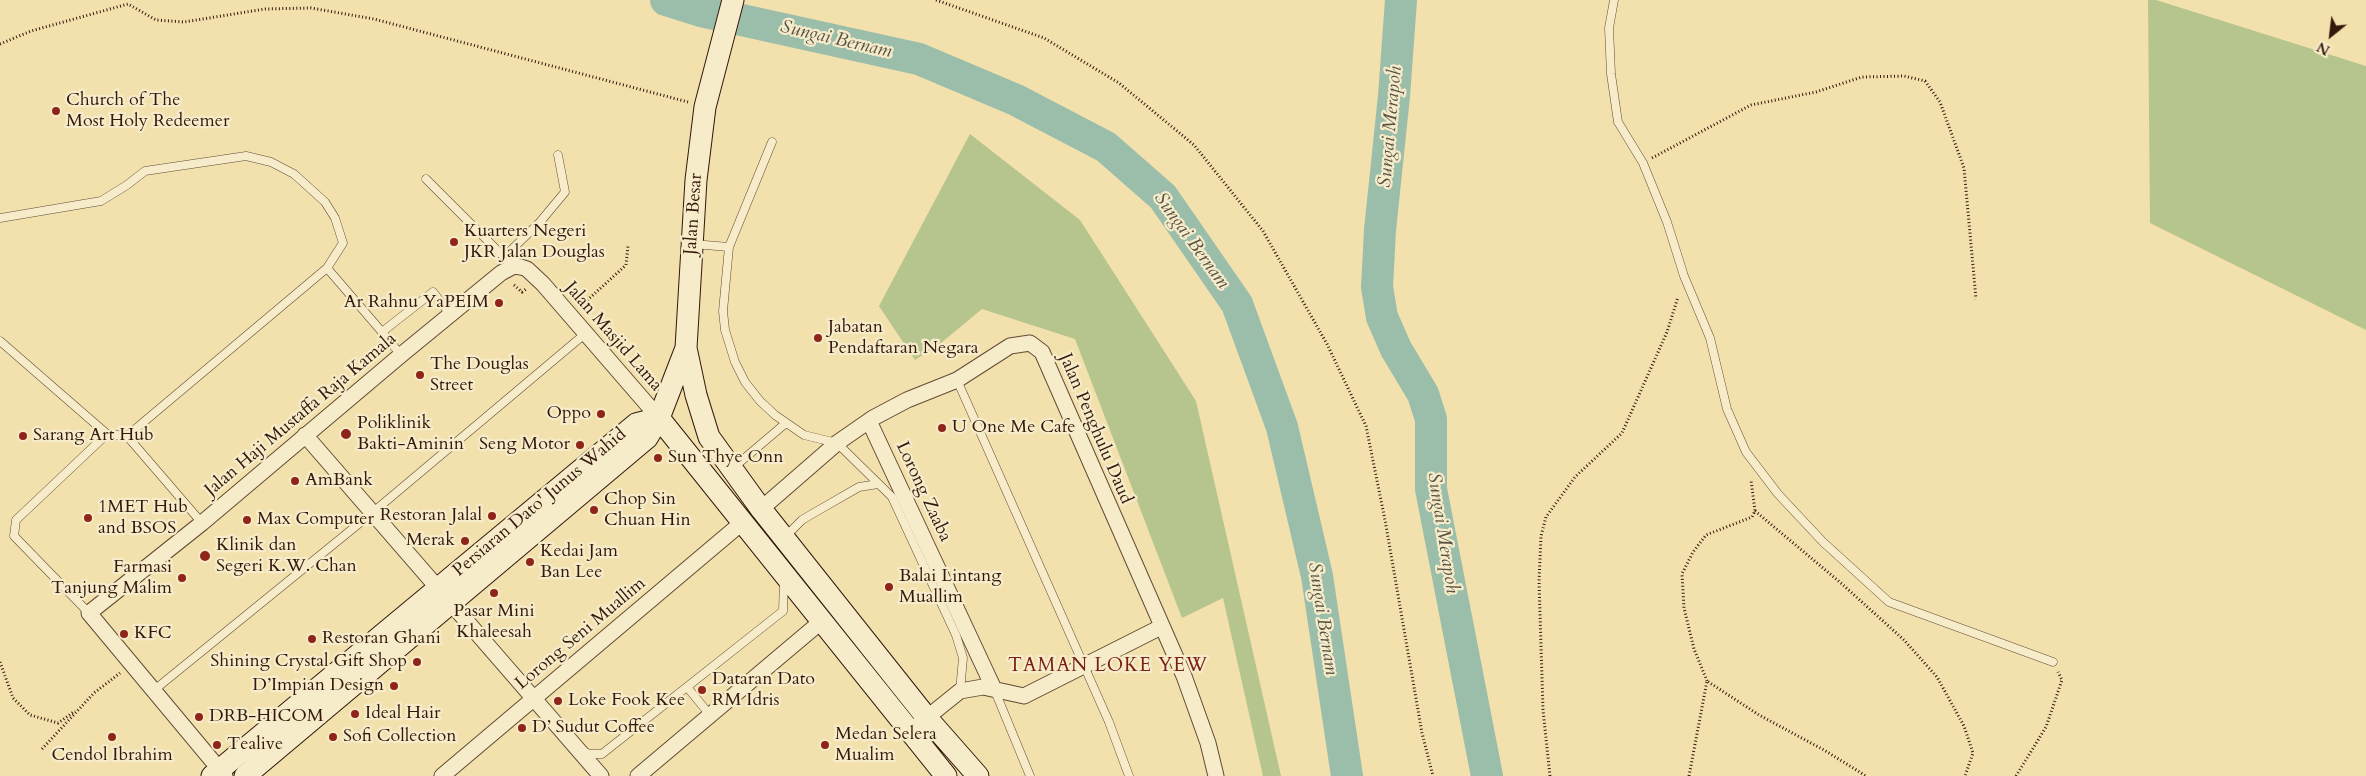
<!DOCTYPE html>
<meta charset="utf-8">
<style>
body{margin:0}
#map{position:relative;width:2366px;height:776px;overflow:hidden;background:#f2e1ad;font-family:Cardo,serif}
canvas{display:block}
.north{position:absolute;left:2306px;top:10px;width:50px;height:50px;-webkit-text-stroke:4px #f7ecca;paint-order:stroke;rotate:209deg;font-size:14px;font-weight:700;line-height:20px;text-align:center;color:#33180c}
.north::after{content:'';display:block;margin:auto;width:18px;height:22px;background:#33180c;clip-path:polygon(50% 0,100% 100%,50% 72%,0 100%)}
</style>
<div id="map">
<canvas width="2366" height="776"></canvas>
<div class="north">N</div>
</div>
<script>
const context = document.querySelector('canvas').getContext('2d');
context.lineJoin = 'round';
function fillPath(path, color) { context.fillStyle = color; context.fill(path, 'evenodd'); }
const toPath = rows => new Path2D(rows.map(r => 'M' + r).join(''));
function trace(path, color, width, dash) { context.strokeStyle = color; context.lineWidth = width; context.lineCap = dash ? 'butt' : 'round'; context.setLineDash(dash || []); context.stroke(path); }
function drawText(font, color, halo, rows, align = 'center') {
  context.font = font + ' Cardo,serif'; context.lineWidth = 4.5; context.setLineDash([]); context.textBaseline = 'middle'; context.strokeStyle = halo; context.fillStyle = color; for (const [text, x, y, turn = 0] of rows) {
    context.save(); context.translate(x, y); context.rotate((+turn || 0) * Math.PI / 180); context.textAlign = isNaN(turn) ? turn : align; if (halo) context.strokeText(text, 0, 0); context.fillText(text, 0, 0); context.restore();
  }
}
fillPath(toPath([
 [2148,0,2156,0,2366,66,2366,330,2150,223],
 [970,134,1080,220,1196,401,1281,776,1263,776,1223,598,1182,618,1075,339,982,309,941,343,915,360,879,306]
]), '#b6c48d');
trace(toPath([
 [666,0,701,11,919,59,1016,100,1106,147,1163,197,1237,304,1282,427,1317,576,1347,776],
 [1401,0,1394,96,1380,230,1377,287,1382,317,1396,349,1423,394,1431,419,1431,489,1487,776]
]), '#9bbeab', 32);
const lane = toPath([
 [1614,0,1609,28,1611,74,1618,122,1643,163,1667,222,1684,276,1710,338,1727,409,1746,452,1778,494,1823,542,1889,602,2053,662],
 [426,179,507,260],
 [0,218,101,201,127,185,145,171,246,156,271,162,294,174,325,202,335,218,343,243,327,268],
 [693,244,729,247,723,311,725,330,735,362,745,382,760,401,775,415,804,435,837,443,892,497,956,635,963,658,960,691],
 [729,247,772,142],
 [504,257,540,222,565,192,558,155],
 [0,341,107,434,127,436,202,523],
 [401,355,382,332,433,292,451,315],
 [957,380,1109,722,1129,776],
 [127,436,327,268,382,332],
 [733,468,786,423],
 [786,536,802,520,812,514,859,487,878,484],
 [89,613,14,536,16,520,107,434],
 [687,687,710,715],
 [153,691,372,513,586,333],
 [995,691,1030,776],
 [582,751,590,754,602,754,607,750,783,611,784,581]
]);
const street = toPath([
 [869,421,994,689],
 [305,435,601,776],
 [761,509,837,443,873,418,907,400,957,380,1010,346,1030,343,1042,352,1184,676,1208,743,1216,776],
 [919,724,960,691,983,687,1024,696,1161,627],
 [225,776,89,613,202,523,401,355,501,273,514,266,521,267,527,269,543,284,659,418],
 [442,776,744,521],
 [638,776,823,620]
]);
const secondary = toPath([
 [733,0,705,107,696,180,686,348,696,395,709,437,761,509,927,718,978,776],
 [659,418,946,776],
 [212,776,636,424,659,418],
 [245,776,647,438,659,418,686,348]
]);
trace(lane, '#634a34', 9);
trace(street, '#634a34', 17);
trace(secondary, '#33180c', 23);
trace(toPath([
 [936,0,1044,38,1119,83,1194,145,1263,231,1327,344,1366,426,1385,520,1422,733,1433,776],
 [0,44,31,31,128,4,156,20,184,22,265,9,311,8,374,19,688,102],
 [1652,158,1751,105,1816,92,1862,77,1904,76,1925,81,1940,102,1964,168,1976,299],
 [514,285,522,292,526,289],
 [582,305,626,265,628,246],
 [1755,511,1842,584,1904,640,1937,677,1964,726,1973,753,1965,776],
 [0,662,13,698,30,715,58,723,75,711],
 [1707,681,1694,649,1684,608,1682,574,1693,552,1706,535,1752,517,1755,511,1751,480],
 [42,749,94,693,120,673],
 [1550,776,1543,710,1539,581,1541,536,1546,517,1575,477,1622,433,1667,332,1678,297],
 [1689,776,1707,681,1759,715,1824,750,1866,776],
 [2016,776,2046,727,2062,680,2058,672]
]), '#33180c', 3, [1, 2.5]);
trace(lane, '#f7ecca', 8);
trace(street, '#f7ecca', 15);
trace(secondary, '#f7ecca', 21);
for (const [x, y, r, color] of [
 [56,111,5,"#8f2418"],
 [454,242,5,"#8f2418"],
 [499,303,5,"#8f2418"],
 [818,338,5,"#8f2418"],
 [420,375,5,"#8f2418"],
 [601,414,5,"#8f2418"],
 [942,428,5,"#8f2418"],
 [346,434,6,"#8f2418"],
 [23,436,5,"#8f2418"],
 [580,445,5,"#8f2418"],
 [658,458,5,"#8f2418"],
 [295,481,5,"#8f2418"],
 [594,510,5,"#8f2418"],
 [492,516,5,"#8f2418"],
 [88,518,5,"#8f2418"],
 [247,520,5,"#8f2418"],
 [465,541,5,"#8f2418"],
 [205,556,6,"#8f2418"],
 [530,562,5,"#8f2418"],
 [182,578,5,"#8f2418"],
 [889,587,5,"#8f2418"],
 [494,593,5,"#8f2418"],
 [124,634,5,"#8f2418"],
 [312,639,5,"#8f2418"],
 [417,662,5,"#8f2418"],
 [394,686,5,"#8f2418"],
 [702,690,5,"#8f2418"],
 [558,701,5,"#8f2418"],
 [355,714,5,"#8f2418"],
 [199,717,5,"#8f2418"],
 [522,728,5,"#8f2418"],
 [112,737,5,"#8f2418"],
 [333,737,5,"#8f2418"],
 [217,745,5,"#8f2418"],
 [825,745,5,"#8f2418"]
]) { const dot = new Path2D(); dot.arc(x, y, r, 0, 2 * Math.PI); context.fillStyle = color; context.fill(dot); trace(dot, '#f7ecca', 2); }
drawText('18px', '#33180c', '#f7ecca', [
 ["Church of The",66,101],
 ["Most Holy Redeemer",66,122],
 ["Kuarters Negeri",464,232],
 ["JKR Jalan Douglas",464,253],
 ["Ar Rahnu YaPEIM",489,303,"right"],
 ["Jabatan",828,328],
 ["Pendaftaran Negara",828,349],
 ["The Douglas",430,365],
 ["Street",430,386],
 ["Oppo",591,414,"right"],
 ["Poliklinik",357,424],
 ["Bakti-Aminin",357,445],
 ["U One Me Cafe",952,428],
 ["Sarang Art Hub",33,436],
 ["Seng Motor",570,445,"right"],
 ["Sun Thye Onn",668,458],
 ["AmBank",305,481],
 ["Chop Sin",604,500],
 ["Chuan Hin",604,521],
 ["1MET Hub",98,508],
 ["and BSOS",98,529],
 ["Restoran Jalal",482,516,"right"],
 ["Max Computer",257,520],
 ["Merak",455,541,"right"],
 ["Klinik dan",216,546],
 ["Segeri K.W. Chan",216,567],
 ["Kedai Jam",540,552],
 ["Ban Lee",540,573],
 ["Farmasi",172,568,"right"],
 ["Tanjung Malim",172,589,"right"],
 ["Balai Lintang",899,577],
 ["Muallim",899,598],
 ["Pasar Mini",494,612,"center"],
 ["Khaleesah",494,633,"center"],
 ["KFC",134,634],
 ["Restoran Ghani",322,639],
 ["Shining Crystal Gift Shop",407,662,"right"],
 ["Dataran Dato",712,680],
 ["RM Idris",712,701],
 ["D’Impian Design",384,686,"right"],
 ["Loke Fook Kee",568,701],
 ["Ideal Hair",365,714],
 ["DRB-HICOM",209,717],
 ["D’ Sudut Coffee",532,728],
 ["Medan Selera",835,735],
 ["Mualim",835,756],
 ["Sofi Collection",343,737],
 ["Tealive",227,745],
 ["Cendol Ibrahim",112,756,"center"]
], 'left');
drawText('18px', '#33180c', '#f7ecca', [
 ["Jalan Besar",694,214,-86],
 ["Jalan Masjid Lama",613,337,49],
 ["Jalan Haji Mustaffa Raja Kamala",301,415,-40],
 ["Jalan Penghulu Daud",1095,429,67],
 ["Lorong Zaaba",923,492,65],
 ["Persiaran Dato' Junus Wahid",540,503,-40],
 ["Lorong Seni Muallim",581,634,-40]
]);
drawText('italic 19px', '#575244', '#f7ecca', [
 ["Sungai Bernam",836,40,13],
 ["Sungai Merapoh",1391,127,-85],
 ["Sungai Bernam",1191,241,54],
 ["Sungai Merapoh",1442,533,81],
 ["Sungai Bernam",1322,619,81]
]);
context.letterSpacing = '1px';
drawText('19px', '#7a1f14', '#f7ecca', [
 ["TAMAN LOKE YEW",1108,667]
]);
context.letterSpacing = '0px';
</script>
